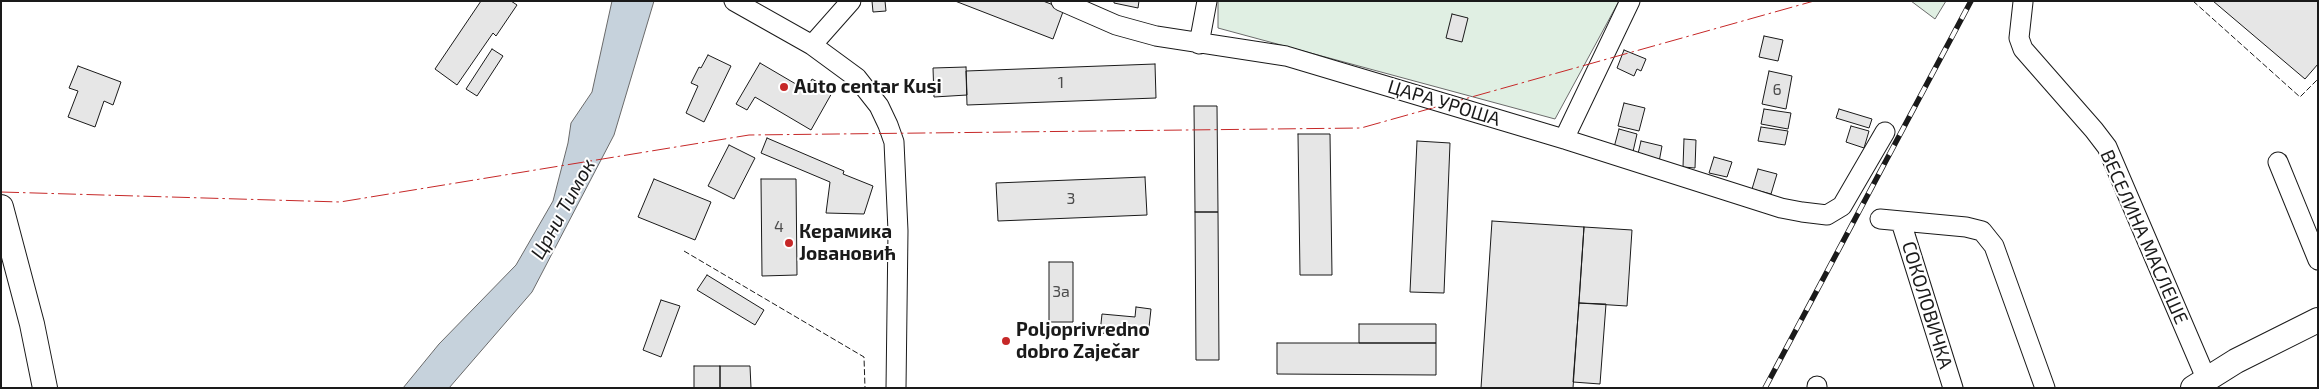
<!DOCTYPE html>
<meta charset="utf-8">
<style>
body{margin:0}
#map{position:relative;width:2319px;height:389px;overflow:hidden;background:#fff;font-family:"Exo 2",sans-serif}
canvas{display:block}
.frame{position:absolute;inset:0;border:2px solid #1a1a1a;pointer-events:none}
</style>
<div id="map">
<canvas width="2319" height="389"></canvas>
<div class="frame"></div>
</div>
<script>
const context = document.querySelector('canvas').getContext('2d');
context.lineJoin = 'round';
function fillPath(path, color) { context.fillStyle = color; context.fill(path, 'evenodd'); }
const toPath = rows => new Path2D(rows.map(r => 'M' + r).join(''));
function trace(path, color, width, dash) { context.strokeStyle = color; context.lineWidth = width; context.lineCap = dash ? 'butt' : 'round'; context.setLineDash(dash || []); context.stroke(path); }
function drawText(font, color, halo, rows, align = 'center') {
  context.font = font + ' "Exo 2",sans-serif'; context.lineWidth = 4; context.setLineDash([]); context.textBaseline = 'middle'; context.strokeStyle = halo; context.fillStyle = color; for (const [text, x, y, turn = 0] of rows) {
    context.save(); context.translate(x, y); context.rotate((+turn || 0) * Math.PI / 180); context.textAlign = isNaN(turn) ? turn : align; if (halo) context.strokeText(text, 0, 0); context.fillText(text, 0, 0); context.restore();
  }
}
const green = toPath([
 [1218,1,1619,1,1555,119,1218,28,1218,1],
 [1911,1,1946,1,1935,19,1911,1]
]);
fillPath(green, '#e0efe3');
trace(green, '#6a6a6a', 1);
const water = toPath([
 [612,1,654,1,614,135,532,292,449,388,403,388,439,344,516,265,553,201,568,143,571,123,592,92,612,1]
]);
fillPath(water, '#c6d2dc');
trace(water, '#6a6a6a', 1);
const building = toPath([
 [481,1,511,1,517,5,496,36,493,33,457,85,435,69,481,1],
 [872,1,885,1,886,11,873,12,872,1],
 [955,1,1043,1,1064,9,1053,39,955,1],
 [1114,1,1139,1,1138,8,1114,3,1114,1],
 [2213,1,2318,1,2318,64,2305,79,2213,1],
 [1452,14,1468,18,1462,42,1446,38,1452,14],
 [1764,36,1783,40,1778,61,1759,57,1764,36],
 [492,49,503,56,477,96,466,89,492,49],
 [1624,50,1646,59,1641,71,1637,69,1634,76,1617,68,1624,50],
 [708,55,731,66,704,122,686,113,698,86,691,83,699,67,701,68,708,55],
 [760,63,806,90,812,79,833,91,811,130,755,97,747,110,736,104,760,63],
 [1155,64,1156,98,967,105,966,71,1155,64],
 [78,66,121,82,113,105,104,101,95,127,68,117,78,91,69,88,78,66],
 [966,67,967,95,934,97,933,68,966,67],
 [1769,71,1792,76,1786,109,1762,104,1769,71],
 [1624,103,1645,108,1639,131,1618,126,1624,103],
 [1194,106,1217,106,1218,212,1195,212,1194,106],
 [1764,109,1791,113,1788,129,1761,124,1764,109],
 [1839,109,1872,119,1869,128,1836,118,1839,109],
 [1851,126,1869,131,1864,148,1846,142,1851,126],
 [1761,127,1788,131,1785,145,1758,141,1761,127],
 [1619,129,1637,134,1632,156,1613,151,1619,129],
 [1298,134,1330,134,1332,275,1300,275,1298,134],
 [767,138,844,171,843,174,873,186,864,214,826,213,830,182,761,153,767,138],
 [1684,139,1696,140,1695,168,1683,167,1684,139],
 [1417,141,1450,143,1444,293,1410,292,1417,141],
 [1641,141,1662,146,1659,162,1637,158,1641,141],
 [729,145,755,158,734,199,708,186,729,145],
 [1714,157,1732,162,1727,177,1709,173,1714,157],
 [1758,169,1777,174,1771,194,1752,189,1758,169],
 [1145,177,1147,215,998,221,996,183,1145,177],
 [654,179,711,202,695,240,638,217,654,179],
 [761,179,796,179,797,275,762,276,761,179],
 [1195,212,1218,212,1219,360,1196,360,1195,212],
 [1492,221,1584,227,1573,388,1481,388,1492,221],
 [1584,227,1632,230,1627,306,1579,303,1584,227],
 [1049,262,1073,262,1073,322,1049,322,1049,262],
 [707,275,764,310,755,325,697,290,707,275],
 [661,300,680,306,661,357,643,350,661,300],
 [1579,303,1606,304,1600,384,1573,382,1579,303],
 [1136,307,1151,309,1148,336,1100,333,1102,314,1135,317,1136,307],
 [1359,324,1436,324,1436,343,1359,343,1359,324],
 [1277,343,1436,343,1436,375,1277,374,1277,343],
 [694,366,720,366,720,388,679,388,694,388,694,366],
 [720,366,750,366,751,388,720,388,720,366]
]);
fillPath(building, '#e6e6e6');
trace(building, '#1a1a1a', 1);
const minor = toPath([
 [734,1,812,45,857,78,879,106,888,125,894,142,898,231,896,388],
 [1061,1,1116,25,1156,36,1286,56,1564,139,1781,208,1802,212,1827,215,1842,206,1885,132],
 [2023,2,2019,38,2023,49,2094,130,2107,147,2206,378],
 [1199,44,1207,1],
 [812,45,851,1],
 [1564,139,1630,1],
 [2278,162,2318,260],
 [1880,219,1966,227,1982,231,1994,246,2045,388],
 [1901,222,1953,388],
 [1817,386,1817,388]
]);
const major = toPath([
 [1,207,32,324,45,388],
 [2193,388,2236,361,2318,320]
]);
trace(minor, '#1a1a1a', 21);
trace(major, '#1a1a1a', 26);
trace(minor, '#fff', 19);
trace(major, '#fff', 24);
const rail = toPath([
 [1765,388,1971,1]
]);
trace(rail, '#1a1a1a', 5.5);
trace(rail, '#fff', 4, [11]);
trace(toPath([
 [2193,1,2300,97,2318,79],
 [684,251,864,357,865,388]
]), '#1a1a1a', 1, [6, 2.5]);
trace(toPath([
 [1,192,340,202,749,135,1361,128,1814,1]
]), '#c62828', 1, [18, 4, 2.5, 4]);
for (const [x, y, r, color] of [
 [784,87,5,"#c62828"],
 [789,243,5,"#c62828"],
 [1006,341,5,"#c62828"]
]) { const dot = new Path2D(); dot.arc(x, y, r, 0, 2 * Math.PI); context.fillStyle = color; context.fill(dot); trace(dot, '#fff', 2); }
drawText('16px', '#4d4d4d', null, [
 ["1",1061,83],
 ["6",1777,90],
 ["3",1071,199],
 ["4",779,227],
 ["3a",1061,292]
]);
drawText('bold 19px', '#1a1a1a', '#fff', [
 ["Auto centar Kusi",794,87],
 ["Керамика",799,232],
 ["Јовановић",799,254],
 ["Poljoprivredno",1016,330],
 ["dobro Zaječar",1016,352]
], 'left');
drawText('19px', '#1a1a1a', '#fff', [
 ["ЦАРА УРОША",1444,103,17],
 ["ВЕСЕЛИНА МАСЛЕШЕ",2144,237,66],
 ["СОКОЛОВИЧКА",1927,305,73]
]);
drawText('italic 20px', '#1a1a1a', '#fff', [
 ["Црни Тимок",563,209,-61]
]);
</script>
